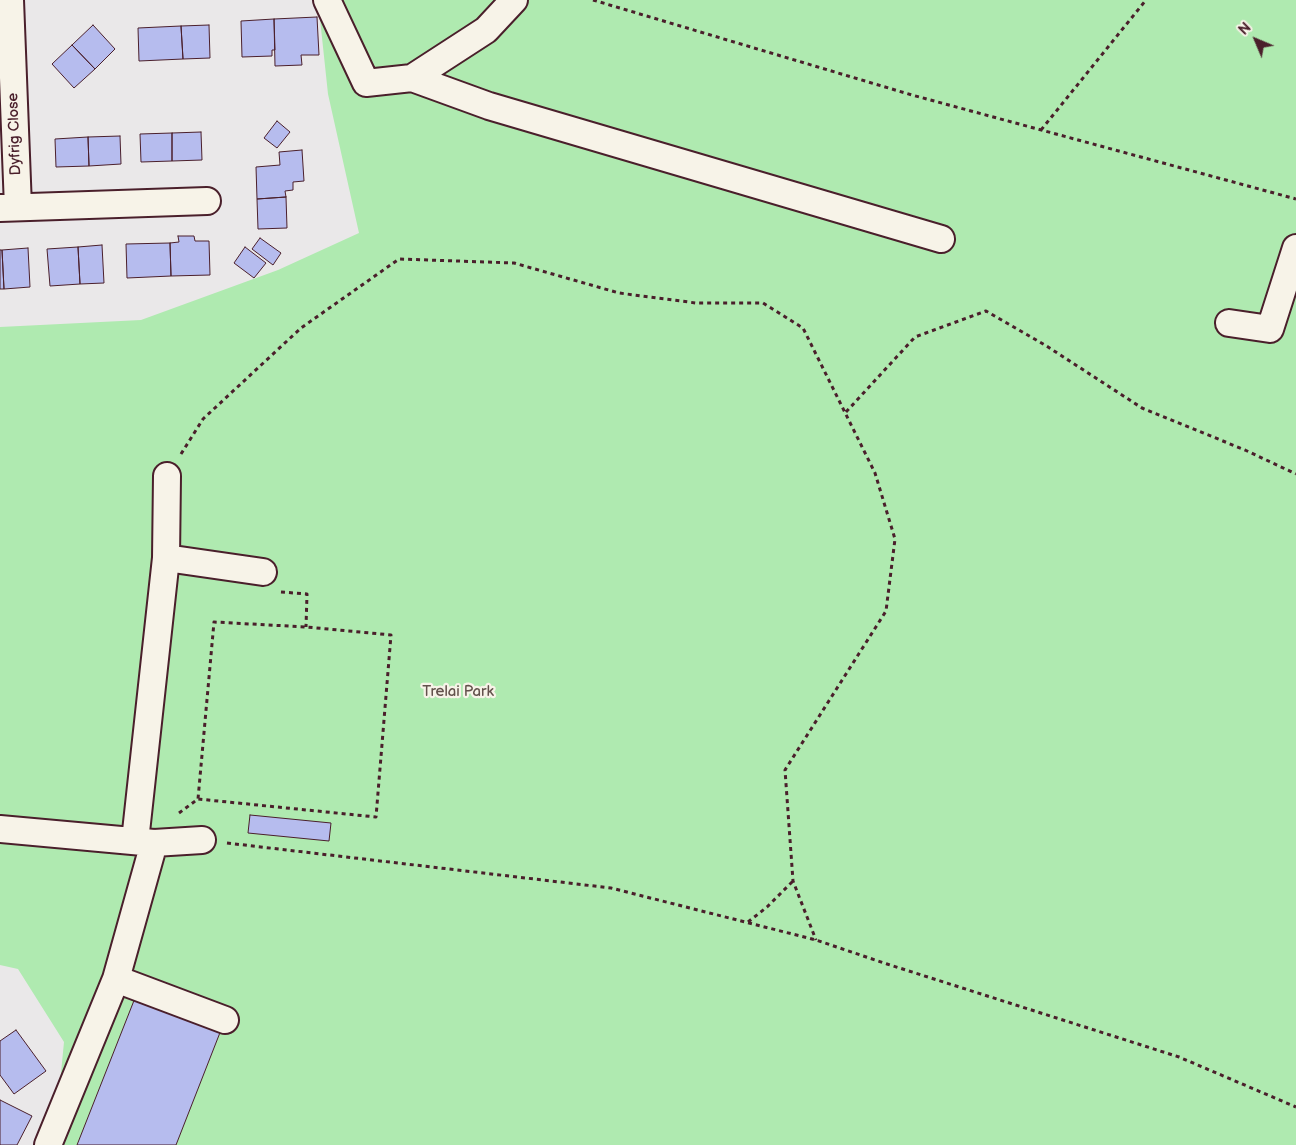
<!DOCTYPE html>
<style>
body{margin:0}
#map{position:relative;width:1296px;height:1145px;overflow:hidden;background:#eae8e9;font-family:"Balsamiq Sans",sans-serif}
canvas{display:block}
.north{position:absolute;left:1231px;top:15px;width:50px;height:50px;-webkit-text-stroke:4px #f7f3e8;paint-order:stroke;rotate:315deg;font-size:14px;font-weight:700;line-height:20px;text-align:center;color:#4a1f2b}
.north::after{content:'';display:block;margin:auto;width:18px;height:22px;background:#4a1f2b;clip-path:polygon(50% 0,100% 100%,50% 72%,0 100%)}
</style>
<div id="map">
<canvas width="1296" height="1145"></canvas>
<div class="north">N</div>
</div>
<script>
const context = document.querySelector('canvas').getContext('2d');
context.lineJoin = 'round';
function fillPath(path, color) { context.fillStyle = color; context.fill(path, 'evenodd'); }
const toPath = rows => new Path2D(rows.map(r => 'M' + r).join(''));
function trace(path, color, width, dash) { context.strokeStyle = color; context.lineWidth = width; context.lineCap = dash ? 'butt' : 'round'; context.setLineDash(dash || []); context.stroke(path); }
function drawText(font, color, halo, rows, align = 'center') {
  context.font = font + ' "Balsamiq Sans",sans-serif'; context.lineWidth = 4.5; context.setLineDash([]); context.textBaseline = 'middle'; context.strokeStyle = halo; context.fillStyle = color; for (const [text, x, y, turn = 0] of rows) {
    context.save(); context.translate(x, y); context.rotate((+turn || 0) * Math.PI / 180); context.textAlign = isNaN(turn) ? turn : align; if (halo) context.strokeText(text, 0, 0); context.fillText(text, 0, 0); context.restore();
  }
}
fillPath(toPath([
 [318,0,1296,0,1296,1145,54,1145,64,1042,18,969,0,965,0,327,141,320,278,270,359,233,328,94]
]), '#afeab0');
const building = toPath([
 [317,17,319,55,301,55,302,65,275,66,274,19,317,17],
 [274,19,275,50,272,50,272,56,242,57,241,21,274,19],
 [93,25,115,49,95,69,72,45,93,25],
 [209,25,210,58,183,59,181,26,209,25],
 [181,26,183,59,139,61,138,28,181,26],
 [72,45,95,69,74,88,52,64,72,45],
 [277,121,290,132,277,148,264,138,277,121],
 [201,132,202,160,172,161,172,133,201,132],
 [172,133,172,161,141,162,140,134,172,133],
 [120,136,121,164,89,166,88,137,120,136],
 [88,137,89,166,56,167,55,139,88,137],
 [302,150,304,181,293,182,293,190,285,191,286,197,257,199,256,167,280,165,279,152,302,150],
 [286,197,287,228,258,229,257,199,286,197],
 [178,236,194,236,195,241,209,241,210,275,171,276,170,243,179,242,178,236],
 [260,238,281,253,273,265,252,249,260,238],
 [170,243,171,276,127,278,126,244,170,243],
 [102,245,104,283,80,284,78,247,102,245],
 [78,247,80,284,50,286,47,249,78,247],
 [245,247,266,263,254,278,234,263,245,247],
 [28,248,30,287,4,289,2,250,28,248],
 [0,250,2,250,4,289,0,289,0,250],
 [250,815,331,823,329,841,248,833,250,815],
 [135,998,221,1030,176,1145,77,1145,135,998],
 [16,1030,46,1071,14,1094,0,1075,0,1041,16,1030],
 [0,1100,32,1116,17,1145,0,1145,0,1100]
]);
fillPath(building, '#b6bcee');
trace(building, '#4a1f2b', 1);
const minor = toPath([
 [10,0,18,207],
 [327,0,366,83,412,78,486,30,514,0],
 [412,78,489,106,941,239],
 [0,208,207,201],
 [1229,323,1270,329,1296,248],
 [166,558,263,572],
 [0,829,154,843,202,840],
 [135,841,166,558,167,476],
 [116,979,225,1020],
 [48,1145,116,979,154,843]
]);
trace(minor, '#4a1f2b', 30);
trace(toPath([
 [593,0,912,95,1296,199],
 [1041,130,1146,0],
 [846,412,915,337,986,311,1045,345,1142,408,1245,450,1296,474],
 [181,454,203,419,301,328,399,259,514,263,619,293,696,303,763,303,803,328,875,473,895,539,886,611,785,770,793,881,816,940],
 [281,592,307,594,306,627],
 [179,813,198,799,214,622,306,627,391,635,376,817,198,799],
 [227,843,611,888,816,940,887,964,1179,1057,1296,1107],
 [748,922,767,907,793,881]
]), '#4a1f2b', 3, [4, 4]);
trace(minor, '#f7f3e8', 26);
drawText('15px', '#4a1f2b', '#f7f3e8', [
 ["Dyfrig Close",15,134,-92]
]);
drawText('15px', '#63524c', '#f7f3e8', [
 ["Trelai Park",458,692]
]);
</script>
